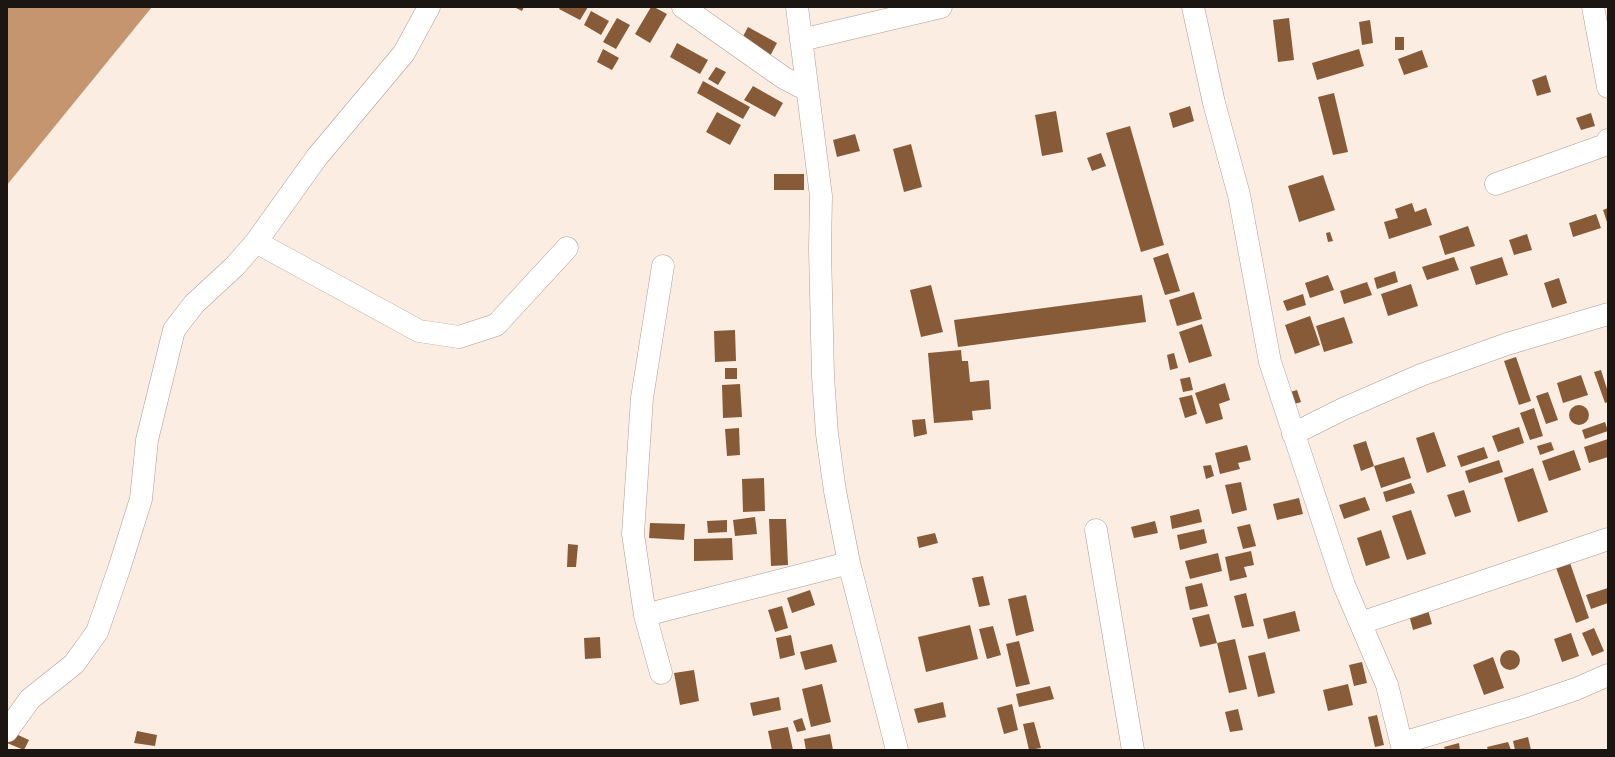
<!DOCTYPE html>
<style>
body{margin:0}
#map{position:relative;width:1615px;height:757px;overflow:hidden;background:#fbede2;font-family:Poppins,sans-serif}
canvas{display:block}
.frame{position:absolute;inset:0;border:8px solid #1b1612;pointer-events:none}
</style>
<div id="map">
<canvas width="1615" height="757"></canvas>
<div class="frame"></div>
</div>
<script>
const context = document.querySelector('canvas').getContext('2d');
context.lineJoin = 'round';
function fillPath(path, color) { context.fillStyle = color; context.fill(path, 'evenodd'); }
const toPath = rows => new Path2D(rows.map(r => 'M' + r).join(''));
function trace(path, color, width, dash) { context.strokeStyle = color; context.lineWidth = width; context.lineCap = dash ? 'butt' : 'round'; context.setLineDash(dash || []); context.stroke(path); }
fillPath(toPath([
 [7,7,152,7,7,185]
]), '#c59570');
fillPath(toPath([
 [514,7,524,7,522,11],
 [560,7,588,7,580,20,559,9],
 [651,7,654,7,667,14,650,43,635,34],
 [591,11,609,21,601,35,584,25],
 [617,18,630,25,616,49,603,42],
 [1289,18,1294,60,1278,62,1273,20],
 [1370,20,1373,43,1362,45,1359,22],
 [748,27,777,43,769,58,740,42],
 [1395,37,1404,37,1404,50,1395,50],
 [677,43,708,60,700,74,670,57],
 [603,49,619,58,612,70,597,62],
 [1359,49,1364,66,1317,80,1312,63],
 [1422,50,1428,67,1404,75,1398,59],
 [716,67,726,72,718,85,708,79],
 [1546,75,1551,92,1537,96,1532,80],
 [703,81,750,107,743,119,697,93],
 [753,86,783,103,775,117,744,100],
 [1334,93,1348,152,1333,155,1318,97],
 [1190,106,1194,121,1173,128,1169,113],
 [1056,111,1063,152,1042,156,1035,115],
 [717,112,741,125,730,145,706,132],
 [1591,113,1595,126,1581,130,1576,118],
 [1130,126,1164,245,1141,252,1106,133],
 [855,134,860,151,837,157,833,140],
 [911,144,922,187,904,192,893,149],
 [1101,153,1106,166,1092,171,1087,158],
 [774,174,804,174,804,190,774,190],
 [1323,175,1335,210,1299,222,1288,186],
 [1412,203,1415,212,1426,208,1432,225,1389,239,1384,222,1398,218,1395,209],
 [1608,208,1608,225,1603,210],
 [1596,214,1601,228,1573,237,1569,223],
 [1468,226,1475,246,1445,255,1439,236],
 [1330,232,1333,241,1328,242,1326,233],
 [1527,234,1532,250,1514,255,1509,240],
 [1168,253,1180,291,1165,295,1153,258],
 [1454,257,1459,270,1427,280,1422,267],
 [1502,257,1508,275,1476,285,1470,267],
 [1395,271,1398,282,1377,289,1374,278],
 [1328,275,1334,290,1310,298,1305,283],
 [1559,278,1567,303,1552,308,1544,283],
 [1367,282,1372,295,1344,304,1340,291],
 [1411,284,1418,306,1388,316,1381,294],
 [931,285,943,332,921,337,910,290],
 [1194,292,1202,319,1177,326,1169,300],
 [1303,294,1306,305,1287,311,1283,301],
 [1142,295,1146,322,958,347,954,320],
 [1310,316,1320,345,1295,354,1285,325],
 [1344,317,1353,343,1324,352,1316,326],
 [1202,324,1212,356,1189,363,1179,332],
 [735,330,736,361,715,362,714,331],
 [961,350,962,361,968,361,970,382,989,380,991,409,972,411,973,420,934,423,928,353],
 [1174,353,1178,368,1170,370,1167,355],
 [1516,357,1531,401,1519,405,1504,361],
 [725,368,737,368,737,379,725,379],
 [1601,370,1608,392,1608,402,1605,403,1594,372],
 [1581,375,1588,395,1563,403,1557,383],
 [1190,377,1193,390,1183,392,1180,379],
 [1225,383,1230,400,1219,404,1223,419,1206,424,1195,393],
 [740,384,742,417,723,418,722,385],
 [1297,390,1301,402,1291,405,1287,393],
 [1548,392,1558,420,1546,424,1536,396],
 [1192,395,1197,414,1185,418,1179,398],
 '1569 415a10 10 0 1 1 20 0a10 10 0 1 1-20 0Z',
 [1534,408,1543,436,1530,440,1520,413],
 [925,419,927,434,914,437,912,420],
 [1605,422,1608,431,1585,439,1582,430],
 [1519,427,1524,443,1498,452,1492,436],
 [739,428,740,455,727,456,725,429],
 [1434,432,1446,466,1427,473,1416,438],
 [1608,439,1608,457,1589,463,1584,447],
 [1366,441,1374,466,1404,457,1411,478,1381,488,1374,466,1361,471,1353,445],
 [1551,442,1554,450,1540,455,1537,446],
 [1247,445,1251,460,1238,463,1240,469,1220,474,1215,453],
 [1484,447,1488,458,1461,467,1457,456],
 [1574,450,1581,470,1549,481,1542,461],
 [1499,460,1503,472,1469,483,1465,471],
 [1211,465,1214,476,1206,479,1203,466],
 [1533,468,1548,512,1518,522,1504,478],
 [764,478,765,511,743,512,742,479],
 [1241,482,1247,510,1232,514,1225,485],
 [1411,483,1415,493,1386,502,1383,492],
 [1464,490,1471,512,1455,517,1447,495],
 [1365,497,1370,510,1344,519,1339,505],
 [1299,498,1303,514,1277,520,1273,504],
 [1199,509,1202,522,1172,529,1170,516],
 [1411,510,1426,554,1407,560,1392,516],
 [755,517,757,534,735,536,733,520],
 [769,519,786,519,788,565,771,566],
 [727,520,727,532,708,533,707,521],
 [1155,521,1158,533,1134,538,1131,527],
 [650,523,685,524,684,540,649,538],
 [1250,524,1256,546,1243,549,1237,527],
 [1204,529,1207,543,1180,550,1177,535],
 [1381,530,1390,558,1366,566,1357,538],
 [935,533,938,543,919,548,917,537],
 [732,538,733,560,694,561,694,539],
 [568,544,578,545,576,567,567,567],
 [1251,551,1254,565,1244,567,1247,577,1230,581,1225,557],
 [1218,553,1222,571,1190,579,1185,561],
 [1569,560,1589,618,1576,623,1555,565],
 [983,576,990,605,979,607,972,578],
 [1202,583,1208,606,1190,610,1185,587],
 [1608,588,1608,603,1591,609,1586,595],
 [810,590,815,605,792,613,787,598],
 [1246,593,1254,626,1242,628,1234,596],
 [1026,595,1034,631,1016,636,1008,599],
 [782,606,788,628,775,632,768,610],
 [1428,610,1432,624,1413,630,1409,615],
 [1295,611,1300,631,1268,639,1263,619],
 [1209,614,1217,643,1200,647,1192,618],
 [970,625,978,659,926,672,918,637],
 [993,626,1001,655,987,659,979,629],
 [1594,628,1604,651,1592,656,1582,633],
 [1571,633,1579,656,1562,662,1554,639],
 [791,635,795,655,780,659,776,638],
 [600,637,601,658,585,659,584,638],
 [1235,639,1247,689,1229,693,1217,643],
 [1019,641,1030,684,1016,687,1006,644],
 [832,644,837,662,805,670,800,652],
 '1500 660a10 10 0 1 1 20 0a10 10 0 1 1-20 0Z',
 [1265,652,1275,693,1258,697,1248,656],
 [1493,657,1504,688,1484,695,1473,665],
 [1362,662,1367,683,1354,686,1349,665],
 [694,670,699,701,680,705,674,673],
 [822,684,831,722,811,727,802,689],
 [1348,684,1353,705,1328,711,1323,690],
 [1050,686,1054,699,1019,707,1016,694],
 [779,697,781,710,753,716,750,703],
 [943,702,946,717,918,723,914,709],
 [1012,704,1018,730,1004,734,997,708],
 [1238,709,1243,730,1230,732,1225,712],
 [1377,715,1384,745,1375,747,1368,717],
 [802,718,806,730,797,732,793,721],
 [1034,722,1041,748,1029,750,1023,724],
 [788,727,793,750,772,750,768,731],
 [7,730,29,740,24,750,7,743],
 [137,731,157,735,155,746,134,743],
 [830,734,833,750,806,750,804,739],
 [1528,737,1531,750,1515,750,1513,741],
 [1508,742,1511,750,1488,750,1487,747],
 [1459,743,1460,750,1445,750,1444,747]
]), '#885b38');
const minor = toPath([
 [683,7,784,78,807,90],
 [797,7,821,196,820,250,823,376,827,434,835,491,849,563,897,750],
 [1193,7,1214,103,1239,195,1270,362,1344,585,1387,685,1403,750],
 [1593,7,1608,87],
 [801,40,941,7],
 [1496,184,1605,145,1608,140],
 [256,242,419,331,459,337,496,325,567,248],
 [1293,434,1343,409,1421,375,1507,344,1608,314],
 [1096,530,1133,750],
 [645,615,633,534,642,398,663,266],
 [1361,623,1608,539],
 [661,673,645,615,849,563],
 [7,731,30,699,74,664,97,632,119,569,141,499,147,440,174,330,194,304,235,266,256,242,317,157,404,53,429,7],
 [1402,743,1523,707,1576,689,1608,675]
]);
trace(minor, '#ab9d94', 23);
trace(minor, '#fff', 22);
</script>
